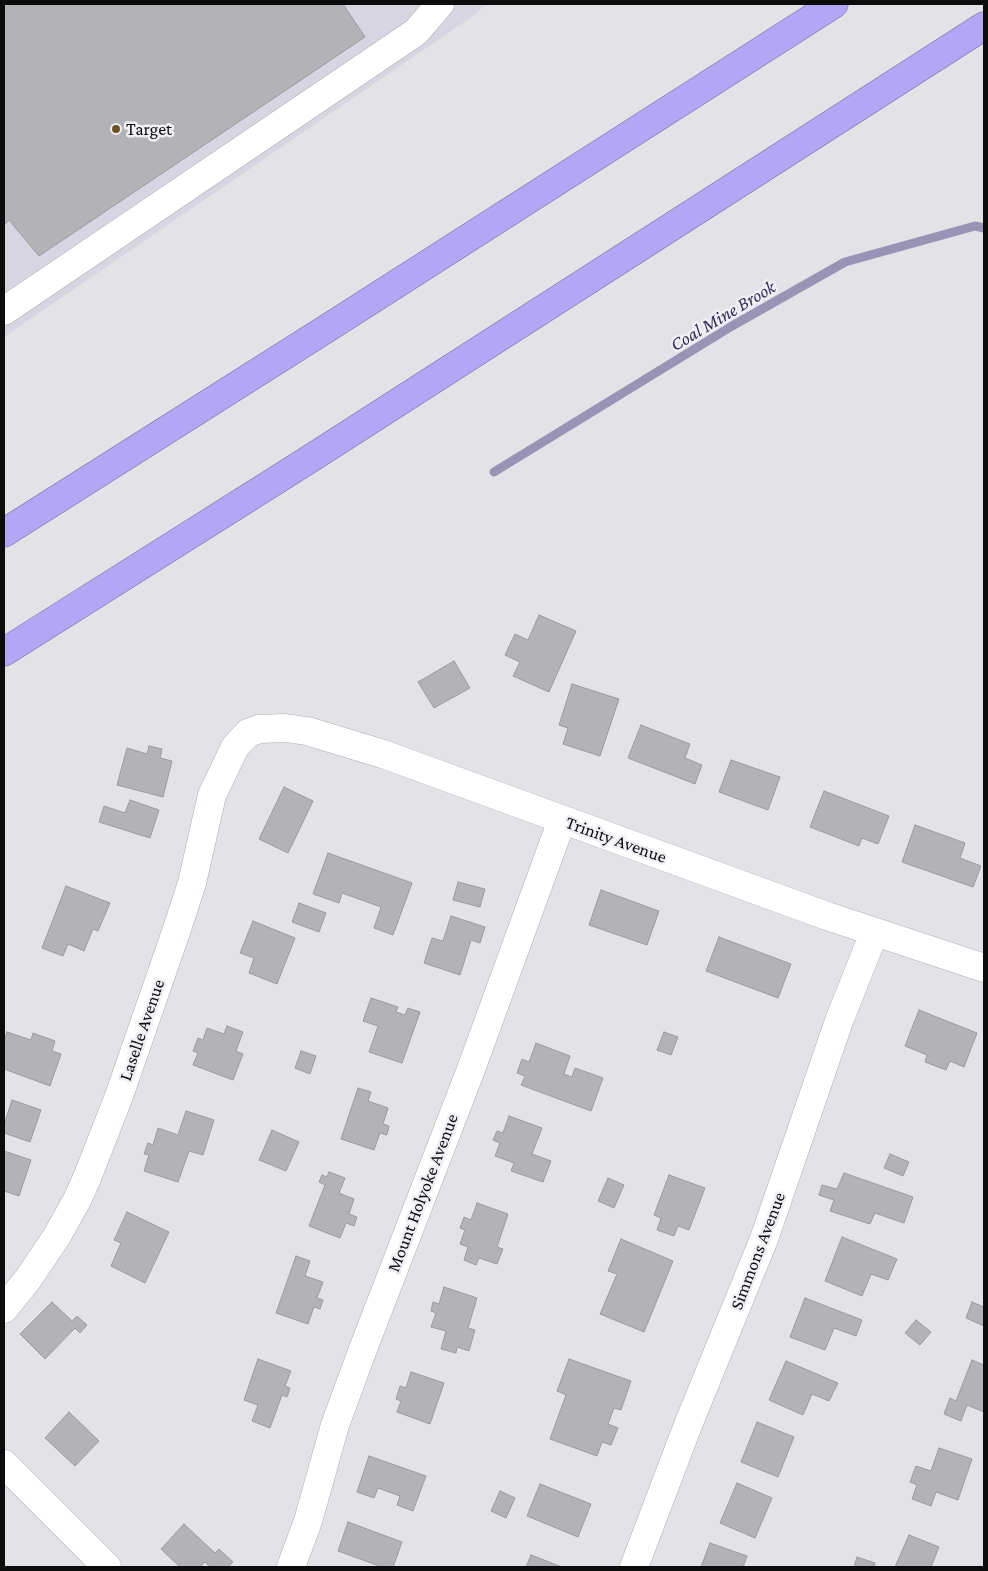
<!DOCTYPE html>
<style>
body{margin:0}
#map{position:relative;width:988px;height:1571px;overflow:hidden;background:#e3e2e7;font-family:"Crimson Pro",serif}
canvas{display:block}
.frame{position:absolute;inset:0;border:5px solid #0c0c0d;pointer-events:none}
</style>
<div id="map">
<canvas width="988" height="1571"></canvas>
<div class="frame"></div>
</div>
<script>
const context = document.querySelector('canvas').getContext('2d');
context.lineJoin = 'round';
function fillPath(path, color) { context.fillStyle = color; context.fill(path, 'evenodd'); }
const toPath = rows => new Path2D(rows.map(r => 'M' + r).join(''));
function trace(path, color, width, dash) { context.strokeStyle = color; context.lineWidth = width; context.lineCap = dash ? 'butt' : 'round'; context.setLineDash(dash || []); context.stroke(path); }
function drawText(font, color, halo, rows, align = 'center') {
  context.font = font + ' "Crimson Pro",serif'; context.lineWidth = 5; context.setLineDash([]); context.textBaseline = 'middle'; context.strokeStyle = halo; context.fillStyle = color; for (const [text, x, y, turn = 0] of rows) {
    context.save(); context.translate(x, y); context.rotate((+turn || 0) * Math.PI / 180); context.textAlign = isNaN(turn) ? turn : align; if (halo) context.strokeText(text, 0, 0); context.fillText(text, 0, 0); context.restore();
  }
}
fillPath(toPath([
 [4,4,486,4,476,14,4,337]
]), '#d6d5e1');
trace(toPath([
 [494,472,732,326,845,262,975,226,984,228]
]), '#9994b5', 9);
const building = toPath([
 [4,4,343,4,365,37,39,256,9,220,4,225,4,4],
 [539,615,576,631,549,692,513,676,520,662,505,655,515,634,528,640,539,615],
 [454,661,470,688,434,708,418,682,454,661],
 [572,684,619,699,600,756,563,744,568,728,559,725,572,684],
 [641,725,690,744,685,758,702,765,695,784,628,758,641,725],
 [149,746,162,749,160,758,172,761,163,797,117,785,127,748,147,754,149,746],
 [731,760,780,777,768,810,719,792,731,760],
 [284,787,313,801,288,853,259,839,284,787],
 [824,791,889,816,878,844,862,838,859,846,810,827,824,791],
 [130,800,159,810,150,838,99,822,104,806,125,813,130,800],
 [915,825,965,843,960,858,981,866,973,887,902,862,915,825],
 [328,853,412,883,393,935,374,928,381,907,342,893,339,903,313,894,328,853],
 [458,882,485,889,480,907,453,900,458,882],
 [66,886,110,903,98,931,93,929,84,951,68,944,63,956,42,948,66,886],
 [601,890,659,911,647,945,589,925,601,890],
 [299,903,326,913,319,932,292,922,299,903],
 [451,916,485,927,480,943,471,940,460,975,424,963,432,938,443,941,451,916],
 [253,921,295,938,277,984,249,973,254,958,240,953,253,921],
 [719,937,791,964,778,998,706,971,719,937],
 [371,998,398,1007,396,1012,405,1015,408,1008,420,1012,402,1063,369,1052,378,1026,363,1021,371,998],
 [919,1010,977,1033,964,1067,950,1061,946,1070,925,1062,927,1055,905,1046,919,1010],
 [227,1026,243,1032,236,1051,243,1054,233,1080,193,1065,198,1053,193,1051,198,1038,203,1040,207,1028,224,1034,227,1026],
 [7,1032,31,1040,33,1033,55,1041,52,1051,61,1054,50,1086,4,1069,4,1041,7,1032],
 [664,1032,678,1037,671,1055,657,1050,664,1032],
 [536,1043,570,1056,564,1074,572,1077,575,1068,603,1078,591,1111,521,1085,525,1076,517,1073,522,1059,529,1062,536,1043],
 [301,1051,316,1056,310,1074,295,1068,301,1051],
 [358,1088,371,1092,368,1101,388,1108,383,1124,389,1126,387,1135,380,1133,374,1150,341,1139,358,1088],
 [12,1100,41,1110,30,1142,4,1133,4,1125,12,1100],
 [186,1111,214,1120,203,1155,189,1151,178,1182,144,1171,149,1155,144,1154,148,1143,153,1145,158,1128,178,1135,186,1111],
 [509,1116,542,1128,532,1154,551,1161,543,1182,511,1171,514,1163,495,1156,500,1143,493,1140,497,1131,503,1133,509,1116],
 [272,1130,299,1142,286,1171,259,1160,272,1130],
 [4,1151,31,1160,19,1196,4,1191,4,1151],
 [890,1154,909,1162,903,1176,884,1168,890,1154],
 [329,1172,345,1178,339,1193,354,1199,349,1214,357,1217,354,1226,346,1223,340,1238,309,1226,325,1185,319,1182,322,1175,327,1177,329,1172],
 [844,1173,913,1197,904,1223,875,1213,870,1224,830,1211,834,1200,819,1195,822,1185,837,1189,844,1173],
 [669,1175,705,1188,689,1230,678,1226,674,1236,657,1230,661,1218,654,1215,669,1175],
 [608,1178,624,1185,614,1208,598,1201,608,1178],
 [477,1203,508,1214,497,1247,503,1249,497,1264,479,1258,476,1265,464,1260,468,1247,460,1244,465,1230,460,1228,464,1217,471,1220,477,1203],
 [127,1212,169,1232,145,1283,111,1266,121,1243,114,1240,127,1212],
 [842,1237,897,1259,888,1280,871,1274,862,1296,825,1281,842,1237],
 [621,1239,673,1261,644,1332,600,1314,617,1274,608,1271,621,1239],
 [296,1256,310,1261,305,1276,323,1282,317,1298,323,1300,320,1309,314,1307,308,1324,276,1313,296,1256],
 [444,1287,477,1298,468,1328,475,1330,469,1351,457,1347,456,1353,441,1349,446,1331,431,1327,436,1313,431,1311,433,1302,439,1304,444,1287],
 [805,1298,862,1320,856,1336,834,1328,825,1350,790,1337,805,1298],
 [52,1302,72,1321,77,1316,87,1325,80,1333,75,1328,45,1359,20,1334,52,1302],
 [972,1302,984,1307,984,1326,966,1318,972,1302],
 [916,1320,931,1332,920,1345,905,1333,916,1320],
 [258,1359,291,1371,285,1386,290,1388,287,1397,282,1395,270,1428,252,1421,258,1405,244,1400,258,1359],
 [569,1359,631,1381,621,1410,614,1408,608,1424,618,1428,611,1445,602,1442,597,1456,550,1439,566,1395,557,1391,569,1359],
 [972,1360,984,1365,984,1412,967,1405,961,1421,944,1414,950,1398,956,1401,972,1360],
 [786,1361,838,1383,829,1401,812,1394,803,1415,769,1400,786,1361],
 [411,1372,444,1383,430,1424,397,1412,401,1401,396,1399,400,1386,406,1388,411,1372],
 [69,1412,99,1441,75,1466,45,1438,69,1412],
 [757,1422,794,1437,778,1477,741,1462,757,1422],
 [939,1448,972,1459,958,1500,936,1492,931,1506,912,1499,917,1485,910,1482,916,1466,931,1471,939,1448],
 [369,1456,426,1476,413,1511,397,1505,400,1496,378,1488,374,1498,357,1492,369,1456],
 [737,1483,772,1498,755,1538,720,1523,737,1483],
 [540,1484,591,1504,578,1537,527,1516,540,1484],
 [500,1491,515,1498,506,1518,491,1511,500,1491],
 [348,1522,402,1542,393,1567,382,1567,338,1551,348,1522],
 [184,1524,215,1553,219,1549,233,1562,228,1567,210,1567,205,1562,200,1567,180,1567,161,1549,184,1524],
 [909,1535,939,1547,931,1567,895,1567,909,1535],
 [710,1543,747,1556,743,1567,701,1567,710,1543],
 [531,1555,562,1567,526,1567,531,1555],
 [857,1557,875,1563,874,1567,854,1567,857,1557]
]);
fillPath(building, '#b3b2b7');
trace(building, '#9b9a9f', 1);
const minor = toPath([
 [4,311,416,32,440,4],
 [4,1309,28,1279,57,1236,77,1200,87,1178,119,1096,177,929,192,883,212,795,235,747,248,733,259,729,285,728,307,731,383,754,827,916,984,968],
 [4,1464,107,1567],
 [291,1567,308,1521,335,1425,363,1349,470,1072,562,820],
 [634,1567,688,1425,764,1239,839,1021,874,933]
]);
const highway = toPath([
 [4,533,326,329,834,4],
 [4,652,305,462,984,26]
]);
trace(minor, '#aeadb2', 29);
trace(highway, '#7970a4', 29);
trace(minor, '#fff', 28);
trace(highway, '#b3a6f5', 28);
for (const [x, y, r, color] of [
 [116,129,5,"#6b5223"]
]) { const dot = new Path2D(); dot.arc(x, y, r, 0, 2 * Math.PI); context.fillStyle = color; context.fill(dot); trace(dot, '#f0eff5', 2); }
drawText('18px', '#0c0c0d', '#f0eff5', [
 ["Target",126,129]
], 'left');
drawText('18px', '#0c0c0d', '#f0eff5', [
 ["Trinity Avenue",616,840,20],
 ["Laselle Avenue",142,1030,-71],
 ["Mount Holyoke Avenue",423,1193,-69],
 ["Simmons Avenue",758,1251,-69]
]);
drawText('italic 19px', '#342b58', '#f0eff5', [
 ["Coal Mine Brook",723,316,-31]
]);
</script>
